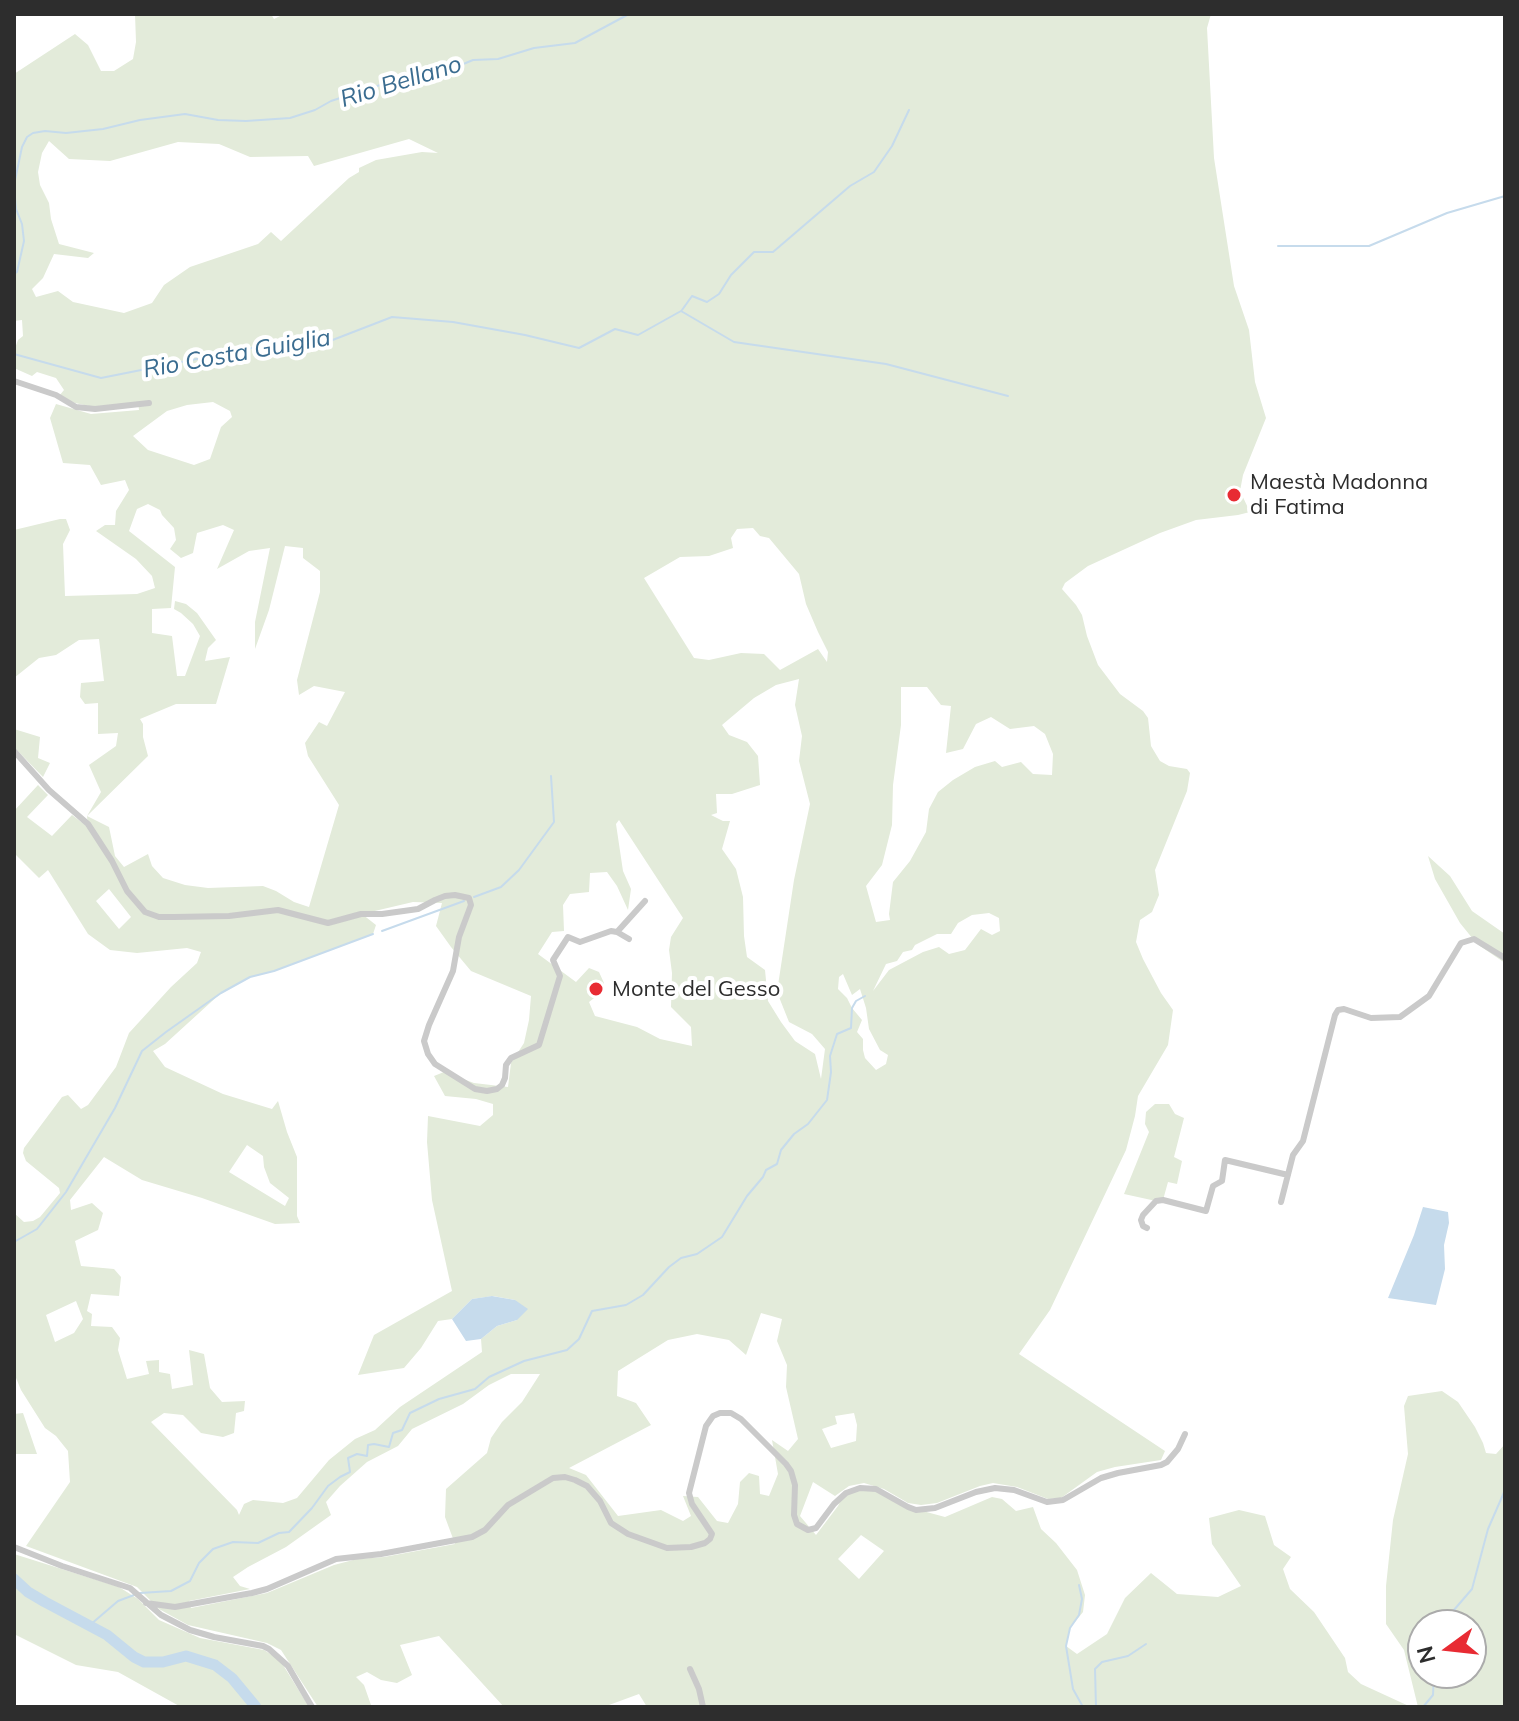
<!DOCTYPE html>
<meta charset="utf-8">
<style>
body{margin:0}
#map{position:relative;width:1519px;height:1721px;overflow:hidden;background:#fff;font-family:Mulish,sans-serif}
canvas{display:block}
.frame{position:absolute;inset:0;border:16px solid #2d2d2d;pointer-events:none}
.north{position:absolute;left:1407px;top:1609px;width:80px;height:80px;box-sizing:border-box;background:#fff;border:2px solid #ababab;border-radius:50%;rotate:255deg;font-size:22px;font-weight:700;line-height:32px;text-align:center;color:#2d2d2d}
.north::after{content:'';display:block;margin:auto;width:28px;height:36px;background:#e82b33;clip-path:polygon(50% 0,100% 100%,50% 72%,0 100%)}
</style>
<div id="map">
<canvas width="1519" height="1721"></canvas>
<div class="frame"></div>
<div class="north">N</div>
</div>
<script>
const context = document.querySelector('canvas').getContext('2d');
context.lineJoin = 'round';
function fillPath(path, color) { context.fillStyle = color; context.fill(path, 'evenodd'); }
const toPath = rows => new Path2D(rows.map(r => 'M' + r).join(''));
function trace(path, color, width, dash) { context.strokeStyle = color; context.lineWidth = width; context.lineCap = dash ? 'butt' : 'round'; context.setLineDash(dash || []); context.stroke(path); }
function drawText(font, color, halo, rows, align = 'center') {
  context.font = font + ' Mulish,sans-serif'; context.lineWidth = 8; context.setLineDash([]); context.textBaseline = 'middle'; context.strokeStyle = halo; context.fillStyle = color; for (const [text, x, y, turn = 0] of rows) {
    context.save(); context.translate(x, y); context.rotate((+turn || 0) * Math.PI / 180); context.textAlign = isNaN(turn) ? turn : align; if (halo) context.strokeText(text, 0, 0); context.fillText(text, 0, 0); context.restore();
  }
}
fillPath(toPath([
 [135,14,271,14,274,19,284,14,1211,14,1207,28,1214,158,1234,286,1249,330,1255,382,1266,418,1243,475,1240,491,1250,512,1238,515,1196,520,1160,533,1088,566,1065,583,1062,589,1076,605,1082,615,1087,636,1098,665,1120,694,1143,711,1148,718,1151,746,1160,761,1169,766,1187,769,1190,773,1187,791,1155,870,1159,895,1152,912,1140,920,1136,942,1143,959,1161,993,1173,1010,1168,1045,1138,1096,1135,1116,1126,1150,1050,1310,1019,1354,1165,1451,1161,1460,1115,1467,1097,1472,1061,1498,1048,1499,1017,1487,993,1483,980,1486,937,1503,921,1505,908,1503,884,1489,864,1483,849,1486,835,1496,813,1482,800,1516,816,1535,838,1506,843,1496,868,1487,908,1507,945,1517,992,1497,1002,1499,1016,1511,1033,1507,1041,1529,1056,1543,1077,1570,1085,1595,1083,1612,1070,1628,1066,1646,1077,1654,1107,1634,1125,1598,1151,1573,1177,1594,1218,1597,1241,1586,1212,1544,1209,1518,1239,1510,1265,1516,1274,1545,1291,1557,1283,1569,1290,1589,1314,1612,1345,1658,1348,1672,1361,1684,1411,1707,647,1707,639,1694,609,1705,609,1707,504,1707,439,1636,400,1645,412,1675,397,1683,381,1680,367,1672,356,1677,364,1685,371,1705,375,1707,318,1707,281,1650,267,1643,188,1625,159,1609,137,1587,26,1546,70,1482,68,1451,56,1436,45,1428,21,1390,14,1373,14,1213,24,1222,33,1221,40,1217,60,1193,59,1188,26,1161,23,1153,24,1148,62,1097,68,1095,81,1109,88,1105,116,1067,129,1033,171,987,197,963,201,952,187,948,137,953,110,950,88,934,48,870,39,878,14,853,14,811,38,785,48,795,27,817,52,836,72,815,88,827,87,816,101,792,89,765,116,746,118,733,98,734,98,703,85,704,80,697,81,683,104,681,99,639,79,640,56,655,39,658,14,678,14,530,60,519,66,519,70,530,63,544,65,596,137,594,155,588,152,576,136,559,96,531,105,525,115,525,116,511,129,490,125,480,101,485,90,465,63,463,50,418,56,404,91,414,139,410,138,402,94,407,75,403,59,396,64,390,56,378,37,372,32,376,14,368,14,351,18,340,23,336,22,320,14,321,14,74,75,34,88,45,101,71,114,71,133,59,136,42],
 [409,139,438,153,422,152,376,160,359,168,359,172,349,178,281,241,271,232,258,244,190,267,164,285,152,303,124,313,73,302,58,291,36,297,32,289,43,278,54,254,88,258,94,253,59,244,51,219,49,203,40,185,38,172,42,153,49,141,69,159,110,161,178,142,219,144,250,157,308,156,314,166],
 [213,402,230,411,232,417,221,427,210,459,194,465,148,450,133,436,167,411,187,405],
 [148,504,160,510,162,515,174,528,176,540,170,549,181,558,193,553,197,533,223,525,234,530,217,569,249,551,270,548,255,622,255,649,269,610,285,546,303,548,303,558,320,571,320,592,297,680,299,695,314,686,345,692,327,726,319,722,305,743,308,756,339,805,309,907,294,902,276,891,263,886,208,888,185,885,163,878,152,866,148,854,124,867,115,856,109,827,87,816,148,756,143,737,143,724,140,719,176,704,216,704,230,657,205,661,208,648,216,640,197,613,186,604,175,601,174,609,181,613,193,624,200,636,185,676,177,676,172,636,152,633,152,609,171,608,175,567,129,531,137,509],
 [753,528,760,536,769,538,799,574,806,604,818,632,828,652,827,662,818,649,780,670,764,654,741,653,709,660,694,658,644,578,680,557,709,556,733,548,731,538,737,529],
 [799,679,795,705,802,736,799,761,810,804,794,880,777,992,789,1022,812,1034,825,1049,821,1079,815,1054,795,1041,781,1022,768,1001,765,970,747,957,744,936,743,897,736,869,722,849,730,821,723,821,711,815,717,813,716,794,732,794,760,785,758,756,747,742,729,735,722,725,754,698,776,685],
 [901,687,927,687,941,705,951,706,946,753,963,749,976,724,991,717,1010,729,1034,726,1045,734,1053,754,1052,775,1033,774,1021,762,1002,767,995,761,975,767,953,780,938,792,929,809,926,832,910,861,893,882,889,914,890,920,876,922,866,886,882,865,892,825,893,785,901,725],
 [619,820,683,918,671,937,669,950,672,973,671,1007,691,1027,692,1046,660,1039,637,1027,595,1016,589,1002,598,995,604,983,599,972,589,968,576,982,538,954,552,932,564,931,563,905,570,894,589,892,590,873,607,872,617,886,628,910,631,889,623,871,616,824],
 [109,889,131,917,119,929,96,901],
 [413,902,442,903,436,926,451,947,471,971,531,996,529,1020,524,1043,511,1063,508,1087,474,1083,444,1072,434,1076,445,1096,476,1099,493,1104,493,1115,480,1126,428,1116,427,1142,432,1200,452,1291,374,1335,358,1375,404,1368,421,1348,438,1321,452,1319,472,1299,493,1296,515,1300,517,1320,497,1326,481,1339,482,1352,400,1407,375,1430,355,1439,329,1460,297,1498,283,1503,253,1500,244,1504,239,1515,237,1510,151,1422,164,1413,183,1415,201,1433,223,1437,234,1433,236,1413,244,1411,245,1401,222,1402,210,1388,204,1354,189,1350,193,1385,172,1389,170,1374,159,1372,159,1360,146,1361,149,1374,127,1379,118,1350,120,1338,112,1327,91,1326,92,1314,87,1311,91,1294,119,1296,121,1277,114,1269,81,1266,75,1241,98,1230,103,1213,92,1203,71,1210,70,1200,104,1157,142,1180,202,1198,275,1224,300,1223,297,1216,297,1157,287,1132,278,1101,272,1109,223,1094,165,1067,153,1051,165,1044,221,993,250,977,274,971,373,934,376,925,362,914],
 [989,913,999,918,1000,931,992,935,981,929,965,950,949,954,939,947,923,952,889,970,873,991,886,964,897,961,903,952,912,950,915,945,937,934,951,934,958,923,972,915],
 [843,974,852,995,860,989,866,1008,869,1029,880,1050,888,1055,886,1064,876,1070,865,1058,863,1050,863,1039,857,1032,862,1020,852,1008,847,998,838,989,839,977],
 [247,1145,263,1156,264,1167,270,1183,289,1198,285,1206,229,1172],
 [76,1301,83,1319,74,1333,55,1342,46,1315],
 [761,1313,782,1319,777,1341,787,1365,786,1387,798,1439,788,1451,772,1440,778,1474,769,1496,760,1494,759,1476,749,1473,740,1482,738,1504,728,1523,717,1521,698,1497,683,1496,691,1516,683,1521,661,1510,618,1516,586,1475,569,1468,651,1425,636,1403,617,1396,618,1371,668,1340,697,1334,729,1340,746,1355],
 [511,1374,540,1374,522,1402,502,1422,491,1438,487,1453,446,1489,445,1517,455,1544,384,1557,357,1559,334,1565,267,1593,191,1608,189,1601,250,1589,240,1586,233,1577,248,1567,286,1547,331,1515,326,1502,340,1486,367,1462,398,1446,412,1429,463,1404,489,1385],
 [854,1413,857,1425,856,1441,831,1448,822,1429,837,1424,835,1416],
 [861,1535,884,1551,859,1579,838,1559],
 [14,729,40,737,38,758,50,763,43,777,14,747],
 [1428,856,1450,876,1472,911,1505,934,1505,963,1477,944,1460,923,1435,879],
 [1155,1104,1169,1104,1175,1114,1184,1118,1174,1157,1182,1161,1177,1184,1168,1182,1163,1200,1156,1201,1124,1194,1149,1132,1145,1124,1146,1112],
 [1442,1391,1458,1402,1475,1427,1483,1443,1486,1453,1496,1454,1505,1444,1505,1707,1418,1707,1404,1650,1386,1624,1386,1586,1393,1520,1408,1454,1404,1406,1408,1396],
 [1423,1625,1471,1625,1471,1673,1423,1673],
 [23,1413,37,1454,14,1454,14,1414],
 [14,1554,119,1587,138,1599,159,1620,200,1638,264,1650,280,1660,309,1707,181,1707,118,1672,76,1665,14,1634]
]), '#e3ebda');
fillPath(toPath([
 [1423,1207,1448,1212,1449,1223,1444,1245,1445,1269,1436,1305,1388,1298,1414,1235],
 [492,1296,515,1300,528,1309,517,1320,497,1326,481,1339,466,1341,452,1319,472,1299]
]), '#c6dbec');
trace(toPath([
 [14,185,22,147,27,137,33,133,45,131,66,133,103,129,140,120,185,114,218,120,246,121,290,118,315,110,331,101,408,76,432,77,473,60,498,59,534,48,575,43,629,14],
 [1278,246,1369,246,1447,213,1505,196],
 [14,274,17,272,24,241,22,224,16,209,14,187],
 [682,310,692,296,707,302,719,294,731,275,754,252,773,252,850,186,874,172,892,146,909,110],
 [14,354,101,378,272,344,308,345,330,341,392,317,453,322,525,335,579,348,615,329,638,335,681,311,734,342,886,364,1008,396],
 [474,897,501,887,519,870,554,822,551,776],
 [382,931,464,901],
 [14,1242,37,1229,66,1192,115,1108,142,1051,166,1032,221,993,250,977,274,971,373,934],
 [1079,1585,1082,1599,1079,1615,1070,1628,1066,1646,1073,1689,1083,1707],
 [140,1593,171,1591,190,1581,199,1563,213,1549,233,1542,258,1543,279,1533,289,1532,312,1508,328,1486,340,1477,350,1472,348,1458,357,1454,367,1456,368,1445,374,1444,389,1447,393,1433,402,1430,410,1413,439,1399,475,1389,489,1377,524,1361,567,1350,579,1339,592,1311,626,1305,643,1295,669,1267,681,1258,697,1254,722,1237,747,1196,763,1177,766,1170,777,1164,781,1150,794,1134,808,1124,827,1100,831,1072,830,1056,837,1034,851,1028,852,1008,856,1001,865,996],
 [90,1625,118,1601,134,1595],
 [1441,1625,1472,1589,1488,1529,1505,1490],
 [1096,1707,1095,1669,1102,1662,1128,1656,1146,1644],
 [1423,1707,1433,1695,1434,1673]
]), '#c6dbec', 2);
trace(toPath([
 [14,1579,28,1592,45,1602,107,1635,134,1657,144,1662,163,1662,186,1656,215,1665,232,1678,256,1707]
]), '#c6dbec', 11);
trace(toPath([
 [14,381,56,395,76,407,95,409,149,403],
 [14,751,49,790,88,824,112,861,127,891,145,912,159,917,174,917,229,916,278,910,328,923,361,914,382,914,418,909,435,900,445,896,455,895,469,898,471,905,459,937,453,971,429,1025,424,1041,428,1054,435,1064,475,1089,487,1091,497,1089,502,1085,505,1078,506,1065,511,1058,539,1045,560,976,553,960,568,937,580,942,611,931,617,932,629,939],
 [617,932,645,901],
 [1281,1202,1293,1155,1303,1141,1335,1015,1338,1010,1344,1009,1371,1018,1400,1017,1429,996,1461,943,1474,939,1505,958],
 [1147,1228,1143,1226,1141,1220,1143,1215,1156,1201,1163,1200,1206,1211,1213,1186,1222,1181,1225,1160,1288,1175],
 [14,1547,62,1566,130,1588,161,1615,190,1630,214,1637,263,1646,269,1649,288,1666,312,1707],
 [146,1603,175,1607,252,1593,267,1589,336,1559,381,1554,472,1537,485,1530,508,1505,553,1478,565,1477,575,1480,587,1486,600,1501,611,1523,628,1534,667,1548,691,1547,705,1543,710,1539,712,1534,692,1504,689,1493,706,1426,713,1416,720,1413,731,1413,741,1419,786,1464,791,1471,795,1485,794,1515,797,1524,808,1530,816,1528,834,1504,846,1493,860,1488,876,1489,908,1507,916,1510,935,1508,976,1492,995,1488,1014,1490,1047,1502,1063,1500,1101,1478,1118,1473,1161,1465,1167,1462,1178,1449,1185,1434],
 [690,1669,699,1689,703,1707]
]), '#cacaca', 6);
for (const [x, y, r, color] of [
 [1234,495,8,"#e82b33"],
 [596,989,8,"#e82b33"]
]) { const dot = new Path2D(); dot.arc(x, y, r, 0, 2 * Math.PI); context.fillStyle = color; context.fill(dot); trace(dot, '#fff', 3); }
drawText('22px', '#2d2d2d', '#fff', [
 ["Maestà Madonna",1250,482],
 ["di Fatima",1250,507],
 ["Monte del Gesso",612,989]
], 'left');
drawText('italic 24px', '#3a6c90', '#fff', [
 ["Rio Bellano",401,82,-17],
 ["Rio Costa Guiglia",237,354,-10]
]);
</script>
